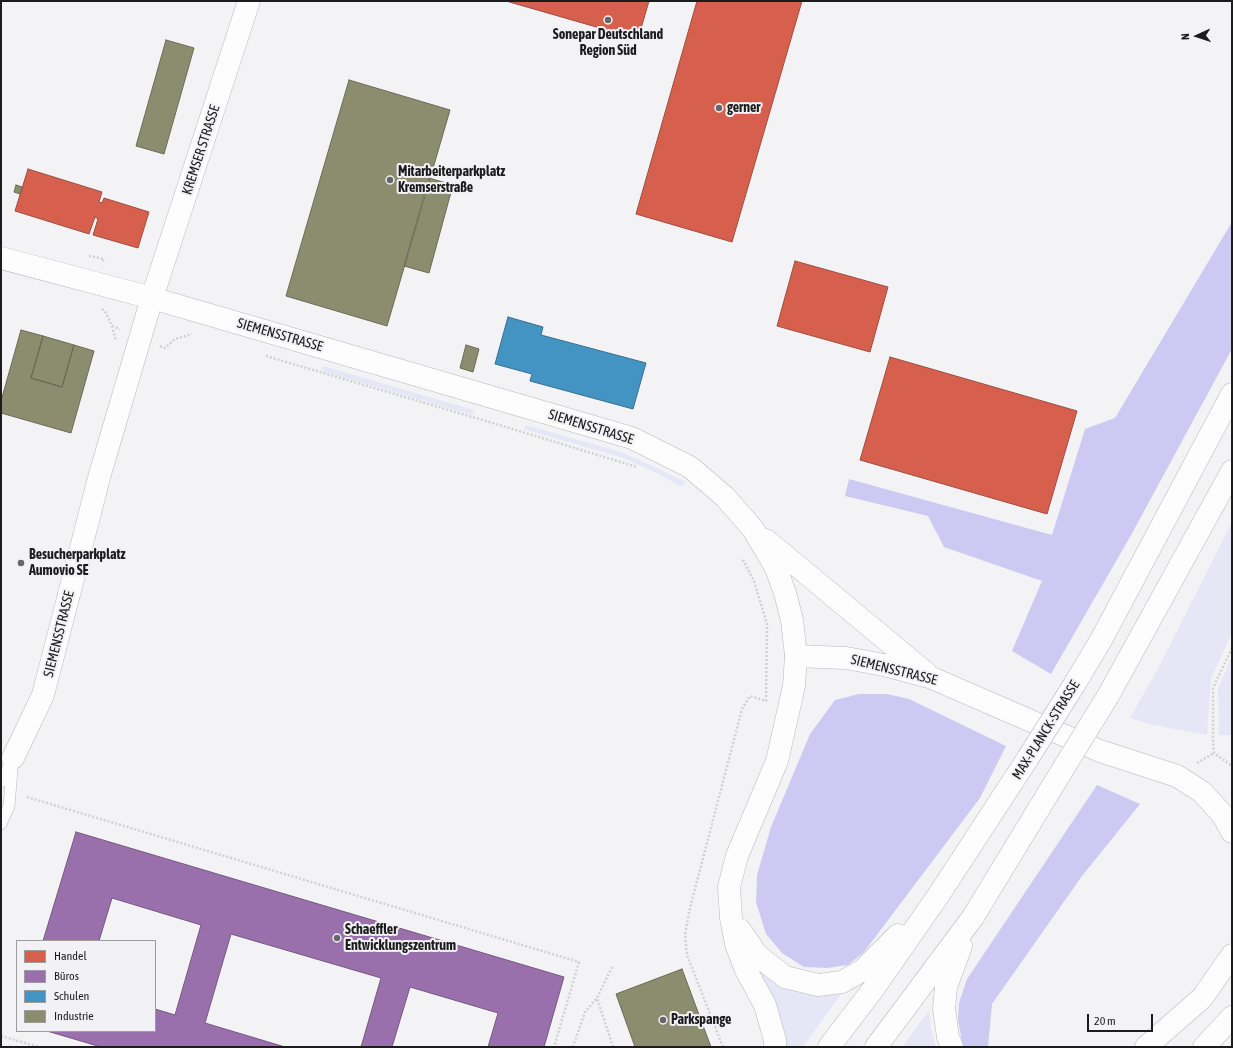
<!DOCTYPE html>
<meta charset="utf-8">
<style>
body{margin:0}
#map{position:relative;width:1233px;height:1048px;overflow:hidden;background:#f3f3f5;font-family:"Asap Condensed",sans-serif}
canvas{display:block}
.frame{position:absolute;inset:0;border:2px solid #1c1c1d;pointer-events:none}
.legend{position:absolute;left:16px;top:940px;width:140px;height:92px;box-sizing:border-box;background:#f2f2f6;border:1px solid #9c9c9f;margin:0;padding:5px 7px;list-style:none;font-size:12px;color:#1c1c1d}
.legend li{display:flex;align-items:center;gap:8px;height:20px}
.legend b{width:20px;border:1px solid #9c9c9f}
.north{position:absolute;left:1177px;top:16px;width:40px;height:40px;-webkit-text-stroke:3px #f2f2f6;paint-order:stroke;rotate:267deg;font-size:11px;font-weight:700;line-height:16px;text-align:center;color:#1c1c1d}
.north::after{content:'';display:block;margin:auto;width:14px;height:18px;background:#1c1c1d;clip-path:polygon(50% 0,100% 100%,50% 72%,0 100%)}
.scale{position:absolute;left:1087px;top:1014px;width:66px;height:18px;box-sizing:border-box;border:2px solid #1c1c1d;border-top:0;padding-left:5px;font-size:12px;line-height:14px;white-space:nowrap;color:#1c1c1d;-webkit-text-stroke:3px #f2f2f6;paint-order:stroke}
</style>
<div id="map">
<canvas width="1233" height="1048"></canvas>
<div class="frame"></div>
<ul class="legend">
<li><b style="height:11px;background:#d6604d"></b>Handel</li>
<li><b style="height:11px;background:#9970ab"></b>Büros</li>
<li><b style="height:11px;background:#4393c3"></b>Schulen</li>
<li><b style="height:11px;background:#8c8c6e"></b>Industrie</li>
</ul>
<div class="north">N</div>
<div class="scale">20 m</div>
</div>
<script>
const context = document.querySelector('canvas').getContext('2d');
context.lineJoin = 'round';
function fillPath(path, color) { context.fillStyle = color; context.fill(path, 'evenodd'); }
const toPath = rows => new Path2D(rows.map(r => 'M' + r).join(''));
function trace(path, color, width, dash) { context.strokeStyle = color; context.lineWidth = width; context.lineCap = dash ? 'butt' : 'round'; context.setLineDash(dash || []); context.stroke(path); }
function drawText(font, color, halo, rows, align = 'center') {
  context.font = font + ' "Asap Condensed",sans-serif'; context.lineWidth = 4; context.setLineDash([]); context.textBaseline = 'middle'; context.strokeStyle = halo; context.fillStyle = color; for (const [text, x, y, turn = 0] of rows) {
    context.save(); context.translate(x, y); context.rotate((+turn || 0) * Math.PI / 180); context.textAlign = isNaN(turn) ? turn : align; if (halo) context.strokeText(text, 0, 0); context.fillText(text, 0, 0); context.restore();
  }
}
fillPath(toPath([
 [323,366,474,410,472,415,322,371],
 [526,425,624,453,686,482,682,487,657,473,623,458,524,429],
 [1232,522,1232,633,1211,679,1207,735,1153,725,1130,718,1161,663],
 [1232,656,1232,735,1219,735,1218,689],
 [761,966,835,988,842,993,803,1047,785,1047,756,973],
 [929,1010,931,1028,936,1047,902,1047]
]), '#e7e6f7');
fillPath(toPath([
 [1232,222,1232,349,1130,537,1051,674,1012,651,1042,581,944,547,928,516,845,496,849,479,1052,535,1085,429,1115,418],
 [859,694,887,694,909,699,1006,746,980,798,864,952,848,965,827,968,804,967,782,953,766,934,756,902,757,875,771,827,810,734,835,700],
 [1097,785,1140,804,1082,876,992,1004,988,1047,963,1047,958,1020,959,1003,967,979]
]), '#cec9f3');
const shops = toPath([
 [506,1,649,1,638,39,506,1],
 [697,1,802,1,732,242,636,214,697,1],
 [28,169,102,192,99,202,102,203,104,198,149,212,138,248,93,235,98,219,95,217,89,234,15,211,28,169],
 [795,261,888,287,870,352,777,326,795,261],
 [890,357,1077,411,1047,514,860,460,890,357]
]);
fillPath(shops, '#d6604d');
trace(shops, '#9e4c3f', 1);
const offices = toPath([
 [76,832,564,977,544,1047,488,1047,498,1013,410,987,392,1047,361,1047,381,978,231,934,205,1023,285,1047,101,1047,47,1031,155,1031,155,1009,175,1015,201,925,112,898,99,941,43,941,76,832]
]);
fillPath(offices, '#9970ab');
trace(offices, '#745780', 1);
const schools = toPath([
 [508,317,543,327,541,335,646,363,633,409,530,381,532,374,495,364,508,317]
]);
fillPath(schools, '#4393c3');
trace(schools, '#376f91', 1);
const industry = toPath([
 [166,40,194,48,164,154,136,146,166,40],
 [349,80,450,110,387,326,286,296,349,80],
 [429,178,453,185,429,273,404,266,429,178],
 [16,185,22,187,20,194,14,192,16,185],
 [21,330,43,336,31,378,62,387,74,345,94,351,71,433,1,413,1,401,21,330],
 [43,336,74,345,62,387,31,378,43,336],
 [466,345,479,349,473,372,460,368,466,345],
 [682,969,711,1047,635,1047,616,994,682,969]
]);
fillPath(industry, '#8c8c6e');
trace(industry, '#6a6a56', 1);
const lane = toPath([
 [1,782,10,764],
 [1,824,9,806,13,758]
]);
const street = toPath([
 [13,758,43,695,100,474,152,298,249,1],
 [1204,1047,1232,1017]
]);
const secondary = toPath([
 [1,258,152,298,632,438,690,467,725,497,753,529,776,568,785,593,792,620,796,656,846,658,884,665,932,678,1100,751,1177,776,1202,792,1222,814],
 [766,540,926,673]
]);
const highway = toPath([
 [1074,685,1101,640,1232,394],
 [1108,696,1232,471],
 [1222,814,1232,832],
 [740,930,757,955,785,977,818,985,842,982,863,970,898,935],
 [775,1047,775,1040,765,1005,746,970,736,944,731,918,729,887,737,856,777,761,794,686,796,656],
 [829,1047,874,988,940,893,1028,758],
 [876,1047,973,917,1063,769],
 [952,1047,948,1037,944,1009,946,987,961,946],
 [1146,1047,1202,998,1232,955]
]);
trace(lane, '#b8b8b9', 12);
trace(street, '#b8b8b9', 23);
trace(secondary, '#b8b8b9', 23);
trace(highway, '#b8b8b9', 23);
trace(toPath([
 [89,256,104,259,102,263],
 [102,309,105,311,112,326,116,341],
 [112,326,120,329],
 [160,346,165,348,175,339,192,334],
 [266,356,506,427,637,467],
 [1232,648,1213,688,1213,741,1214,753,1232,766],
 [1197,763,1214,753],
 [27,797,579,962,554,1047],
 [612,967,597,998,613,1047],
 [1,1036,39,1047],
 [573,1047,585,1012,597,998],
 [723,1047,687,955,685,934,690,908,742,709,750,696,766,701,767,624,754,581,742,558]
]), '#d1d1d1', 2.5, [2, 2]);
trace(lane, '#fdfdfe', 11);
trace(street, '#fdfdfe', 22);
trace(secondary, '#fdfdfe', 22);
trace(highway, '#fdfdfe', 22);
const highwayBridge = toPath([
 [1028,758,1074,685],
 [1063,769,1108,696]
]);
trace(highwayBridge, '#b8b8b9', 23, []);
trace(highwayBridge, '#fdfdfe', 22);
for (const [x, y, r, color] of [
 [608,20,4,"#676769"],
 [719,108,4,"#676769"],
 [390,180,4,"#676769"],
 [21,563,4,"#676769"],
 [337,938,4,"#676769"],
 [663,1020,4,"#676769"]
]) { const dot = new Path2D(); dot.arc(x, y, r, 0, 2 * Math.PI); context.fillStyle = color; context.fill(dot); trace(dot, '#f2f2f6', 1.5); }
drawText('bold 14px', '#1c1c1d', '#f2f2f6', [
 ["Sonepar Deutschland",608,35,"center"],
 ["Region Süd",608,51,"center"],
 ["gerner",727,108],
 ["Mitarbeiterparkplatz",398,172],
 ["Kremserstraße",398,188],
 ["Besucherparkplatz",29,555],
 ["Aumovio SE",29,571],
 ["Schaeffler",345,930],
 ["Entwicklungszentrum",345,946],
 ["Parkspange",671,1020]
], 'left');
drawText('14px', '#1c1c1d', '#f2f2f6', [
 ["KREMSER STRASSE",201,150,-72],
 ["SIEMENSSTRASSE",280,335,16],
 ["SIEMENSSTRASSE",591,427,17],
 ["SIEMENSSTRASSE",59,634,-76],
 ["SIEMENSSTRASSE",894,670,14],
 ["MAX-PLANCK-STRASSE",1046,730,-58]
]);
</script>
